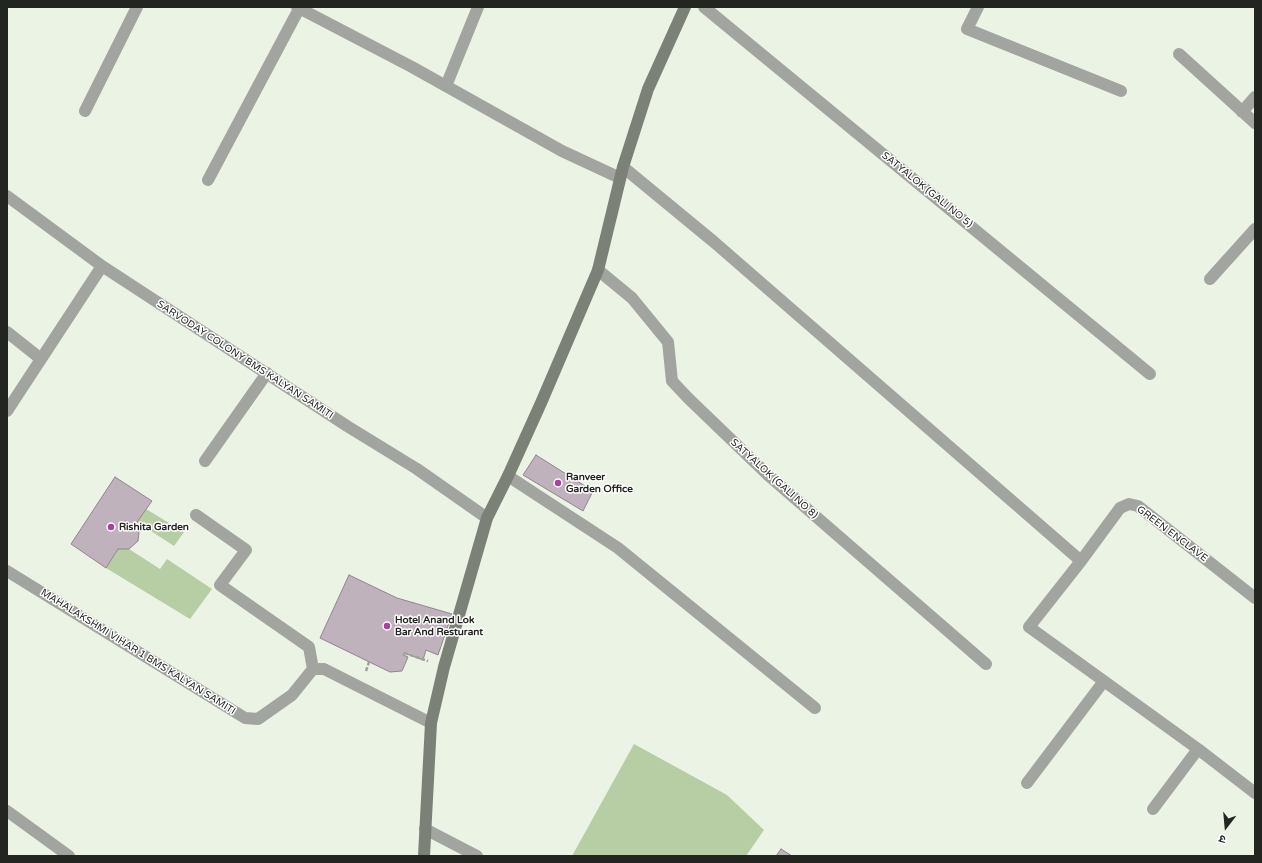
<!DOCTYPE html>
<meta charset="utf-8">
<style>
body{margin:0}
#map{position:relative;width:1262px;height:863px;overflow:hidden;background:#ebf3e4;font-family:"Varela Round","Noto Sans Devanagari",sans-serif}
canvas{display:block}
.frame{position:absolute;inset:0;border:8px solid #222520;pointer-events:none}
.north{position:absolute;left:1206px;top:807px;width:40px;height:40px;-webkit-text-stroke:3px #fff;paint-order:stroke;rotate:196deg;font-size:11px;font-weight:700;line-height:16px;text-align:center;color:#222520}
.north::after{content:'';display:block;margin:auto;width:14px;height:18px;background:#222520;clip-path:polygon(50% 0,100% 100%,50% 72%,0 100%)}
</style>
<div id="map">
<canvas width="1262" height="863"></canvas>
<div class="frame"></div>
<div class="north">उ</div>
</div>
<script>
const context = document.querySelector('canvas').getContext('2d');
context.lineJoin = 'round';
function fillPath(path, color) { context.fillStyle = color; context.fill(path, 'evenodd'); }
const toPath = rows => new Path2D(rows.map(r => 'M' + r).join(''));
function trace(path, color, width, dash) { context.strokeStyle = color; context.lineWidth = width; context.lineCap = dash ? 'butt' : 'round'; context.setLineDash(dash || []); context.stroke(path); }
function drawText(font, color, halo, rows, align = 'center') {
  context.font = font + ' "Varela Round",sans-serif'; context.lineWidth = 3; context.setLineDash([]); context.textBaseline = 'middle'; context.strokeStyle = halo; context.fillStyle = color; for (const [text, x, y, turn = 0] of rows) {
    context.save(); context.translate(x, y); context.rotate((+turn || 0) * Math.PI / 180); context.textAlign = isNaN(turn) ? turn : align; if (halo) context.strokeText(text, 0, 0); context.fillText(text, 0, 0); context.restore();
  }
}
fillPath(toPath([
 [146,509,184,532,174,546,137,522],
 [118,549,129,549,160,569,167,559,212,589,190,619,106,568],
 [634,744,727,795,764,830,746,856,572,856]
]), '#b7cda3');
const building = toPath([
 [536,455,593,491,583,511,523,475,536,455],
 [115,477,152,501,137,522,139,532,138,541,129,549,118,549,106,568,71,544,115,477],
 [349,575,397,598,452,614,438,655,426,650,423,660,404,653,403,655,408,657,402,671,390,672,320,638,349,575],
 [781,849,792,856,776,856,781,849]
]);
fillPath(building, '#bfb2bd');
trace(building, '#91848f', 1);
trace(toPath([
 [404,653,428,661],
 [366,671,369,662]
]), '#9ea499', 2.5, [4, 2]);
trace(toPath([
 [508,476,618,548,815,708],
 [425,829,477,856]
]), '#a2a59f', 12);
trace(toPath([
 [297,7,412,67,562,151,620,178],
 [704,7,1150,374],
 [978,7,967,29,1121,91],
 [1179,54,1255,123],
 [446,86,478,7],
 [85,111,137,7],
 [1242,112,1255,97],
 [623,167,714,242,1081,561],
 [208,180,300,7],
 [7,196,102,266,347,426,417,469,487,518],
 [598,270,632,298,668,342,672,381,688,398,768,475,986,664],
 [1210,279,1255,229],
 [7,332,41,359],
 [7,411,102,266],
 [205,461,267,373],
 [196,515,246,550,220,585,309,647,313,669],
 [7,571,245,718,258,719,292,695,313,669,324,669,431,723],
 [1255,598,1138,506,1129,504,1120,508,1081,561,1029,627,1198,749,1255,793],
 [1027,783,1104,681],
 [1153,809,1198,749],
 [7,811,69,856]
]), '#a2a59f', 12);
trace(toPath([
 [424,856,431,723,444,667,487,518,508,476,541,403,598,270,623,167,648,89,685,7]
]), '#7c8178', 12);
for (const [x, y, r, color] of [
 [558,483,4,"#ab40a0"],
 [111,527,4,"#ab40a0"],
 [387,626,4,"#ab40a0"]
]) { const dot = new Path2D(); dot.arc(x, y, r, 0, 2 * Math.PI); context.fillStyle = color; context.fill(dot); trace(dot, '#fff', 1.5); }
drawText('10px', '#222520', '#fff', [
 ["SATYALOK (GALI NO 5)",927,190,39],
 ["SARVODAY COLONY BMS KALYAN SAMITI",245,360,33],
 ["SATYALOK (GALI NO 8)",774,479,42],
 ["GREEN ENCLAVE",1172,534,37],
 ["MAHALAKSHMI VIHAR 1 BMS KALYAN SAMITI",138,652,32]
]);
drawText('bold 10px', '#222520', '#fff', [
 ["Ranveer",566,477],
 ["Garden Office",566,489],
 ["Rishita Garden",119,527],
 ["Hotel Anand Lok",395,620],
 ["Bar And Resturant",395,632]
], 'left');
</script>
